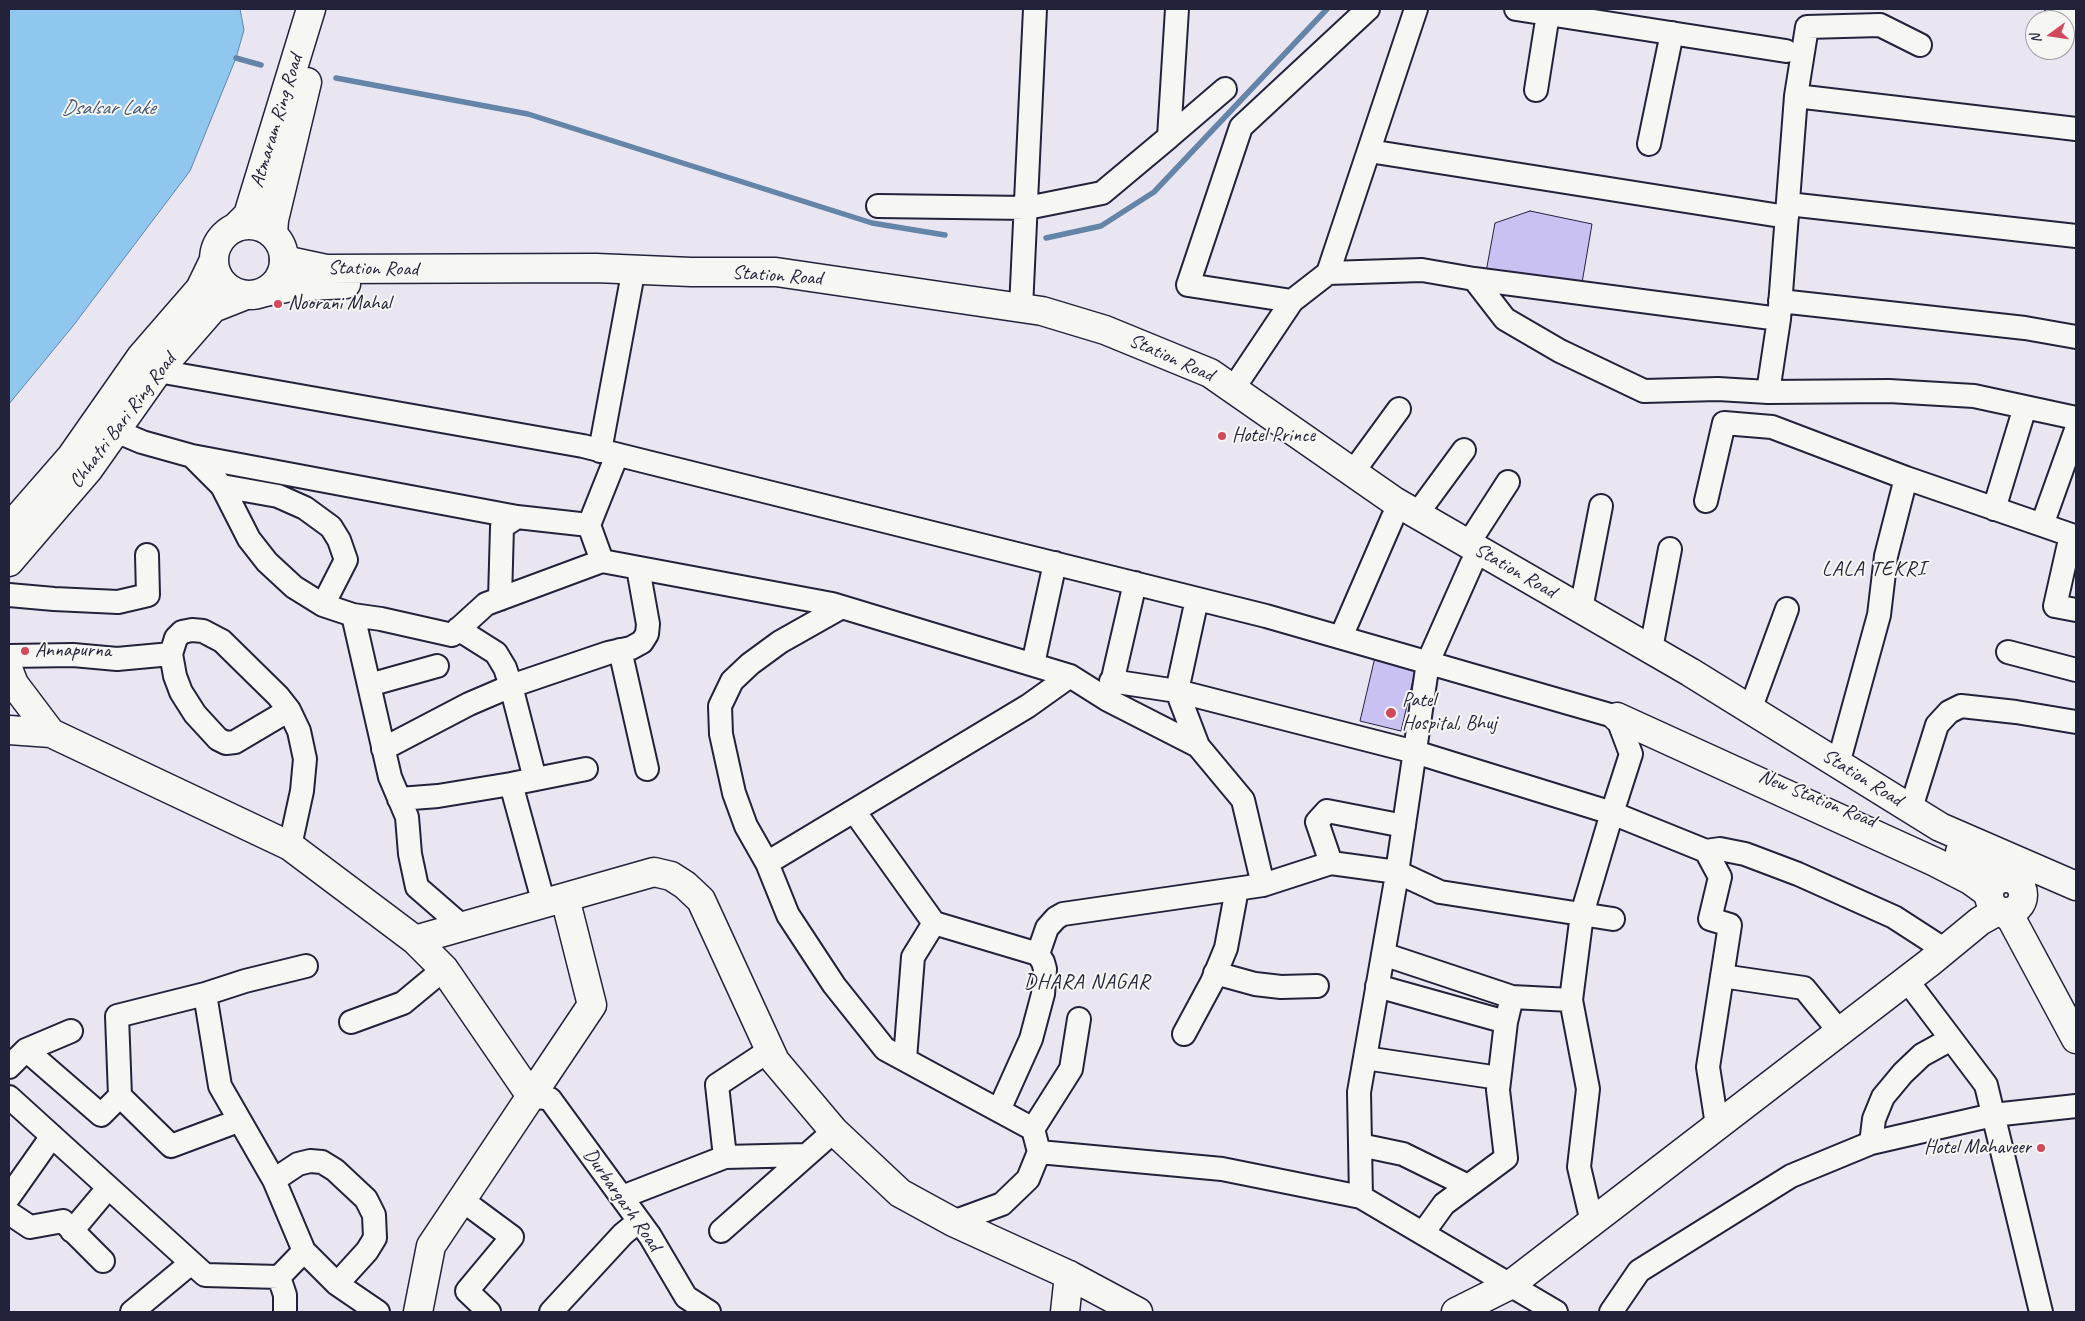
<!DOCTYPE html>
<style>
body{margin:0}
#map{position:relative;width:2085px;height:1321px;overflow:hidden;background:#e9e6f2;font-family:Caveat,sans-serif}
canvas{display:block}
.frame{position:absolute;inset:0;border:10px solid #22223b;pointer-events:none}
.north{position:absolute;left:2025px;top:10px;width:50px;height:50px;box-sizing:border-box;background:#f6f6f2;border:1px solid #a1a1a9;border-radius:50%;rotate:256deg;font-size:14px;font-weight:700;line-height:20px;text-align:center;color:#22223b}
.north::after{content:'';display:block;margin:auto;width:18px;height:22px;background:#d1495b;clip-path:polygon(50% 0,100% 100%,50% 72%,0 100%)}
</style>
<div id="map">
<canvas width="2085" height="1321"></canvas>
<div class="frame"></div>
<div class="north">N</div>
</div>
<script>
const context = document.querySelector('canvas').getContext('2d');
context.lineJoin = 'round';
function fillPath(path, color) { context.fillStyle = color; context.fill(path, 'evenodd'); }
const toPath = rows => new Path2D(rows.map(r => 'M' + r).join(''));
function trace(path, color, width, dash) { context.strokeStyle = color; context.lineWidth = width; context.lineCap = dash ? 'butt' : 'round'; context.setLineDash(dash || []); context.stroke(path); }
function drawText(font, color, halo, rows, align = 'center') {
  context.font = font + ' Caveat,sans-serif'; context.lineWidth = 4; context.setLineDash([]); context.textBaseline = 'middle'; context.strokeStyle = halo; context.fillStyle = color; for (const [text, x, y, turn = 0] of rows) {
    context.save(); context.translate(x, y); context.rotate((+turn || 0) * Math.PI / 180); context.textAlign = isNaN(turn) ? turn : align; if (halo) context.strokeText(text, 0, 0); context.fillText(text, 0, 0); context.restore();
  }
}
const water = toPath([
 [9,9,240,9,244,30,236,58,190,171,73,326,9,404,9,9]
]);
fillPath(water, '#90c7ef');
trace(water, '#6485a7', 1);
trace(toPath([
 [236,58,261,65],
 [336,78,528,114,872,223,945,235],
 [1046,238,1101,226,1154,192,1327,9]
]), '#6485a7', 5.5);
const building = toPath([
 [1530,211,1592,224,1582,283,1486,272,1495,223,1530,211],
 [1376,653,1417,663,1401,731,1360,721,1376,653]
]);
fillPath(building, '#cac1f3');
trace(building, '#22223b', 1);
const street = toPath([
 [1516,9,1786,51],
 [2057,9,2076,23],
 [1536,90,1548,14],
 [1796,96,2076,129],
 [1169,137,1225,89],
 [1649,144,1672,33],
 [1369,151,1787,217],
 [1788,204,2076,236],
 [878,206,1027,208,1102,193,1169,137,1177,9],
 [1328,273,1416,9],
 [1474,279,1779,319],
 [1292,301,1188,285,1241,127,1368,9],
 [1780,301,2025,328,2076,337],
 [1021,308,1035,9],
 [158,371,583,446,1266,616,1617,717,1631,754,1612,813,1706,851,1720,877,1710,919,1730,925,1708,1067,1717,1125],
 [1233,389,1292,301,1328,273,1422,270,1474,279,1505,319,1560,351,1644,391,1718,389,1768,392,1889,391,1974,396,2076,418],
 [1768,392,1779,319,1796,96,1807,27,1880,25,1920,45],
 [116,431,142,442,192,456,222,486,249,539,267,562,294,587,323,605,353,615,381,619,452,635,486,604,602,561,832,604,1070,676,1108,700],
 [600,451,631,284],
 [192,456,517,517],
 [1353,472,1399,409],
 [1906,478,2071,535,2055,606,2076,610],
 [222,486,278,496,305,508,331,527,339,540,346,560,323,605],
 [1706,501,1724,423,1772,427,1906,478,1886,556,1879,615,1838,764],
 [1994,509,2025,407],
 [1417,514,1464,450],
 [589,525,602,561],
 [2042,525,2076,430],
 [1468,544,1508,482],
 [1135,583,1108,700,1198,746],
 [9,595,54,599,118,602,148,595,147,555],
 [500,599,502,527,517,517,589,525,617,455],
 [1197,599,1177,691,1198,746,1243,800,1263,885],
 [842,607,780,642,750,664,732,681,720,706,721,734,734,793,746,826,767,863,788,915,834,985,885,1049,1033,1129,1039,1152,1028,1179,1002,1204,953,1222],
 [1581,609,1601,506],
 [353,615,390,777,407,817,410,854,417,887,463,927],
 [458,629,496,653,505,668,511,686,535,779],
 [1341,637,1393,517],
 [1651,649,1670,549],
 [620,650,647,769],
 [2008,652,2076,670],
 [9,656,73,655,117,659,171,654],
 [1033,664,1055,563],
 [1111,681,1177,691,1415,752,1612,813,1582,914,1571,1000],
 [369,685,437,666],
 [289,710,235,742,226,743,218,739,195,714,181,692,175,676,171,654,176,638,182,632,192,630,203,631,222,641,278,696,289,710,299,731,305,759,302,791,290,846],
 [1750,710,1787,609],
 [383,749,469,704,511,686,608,653,631,648,642,642,647,634,648,624,638,568],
 [511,784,544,904],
 [399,799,438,796,511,784,586,769],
 [1911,808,1937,725,1949,712,1961,706,2016,712,2076,722],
 [854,811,934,923,1038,954,1043,962,1045,969,1043,994,1031,1039,999,1110],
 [1706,851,1720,849,1745,854,1798,874,1894,917,1945,950],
 [767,863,1028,706,1070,676],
 [1331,863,1397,872,1440,892,1613,919],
 [1038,954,1047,928,1056,918,1063,914,1263,885,1331,863,1317,822,1327,811,1404,826],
 [1383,954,1512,997],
 [1215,973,1255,984,1281,987,1317,986],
 [1722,976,1804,988,1839,1031],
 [1906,979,1986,1085,2041,1312],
 [1377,986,1506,1022],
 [205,994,117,1016,120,1096,171,1146,238,1121],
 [351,1022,403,1003,444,969],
 [1184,1034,1212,982,1226,948,1237,889],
 [26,1050,101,1115,120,1096],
 [1365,1058,1499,1078],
 [905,1059,913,957,934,923],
 [9,1067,26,1050,71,1031],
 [531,1096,550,1099,650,1236,686,1297,709,1312],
 [9,1097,205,1275,279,1277],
 [1033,1129,1071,1069,1079,1019],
 [1871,1143,1874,1119,1883,1097,1903,1073,1922,1055,1951,1039],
 [1360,1145,1403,1154,1468,1186],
 [1039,1152,1222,1169,1361,1197,1556,1312],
 [725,1157,806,1155],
 [274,1180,298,1164,310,1161,322,1162,335,1170,366,1199,374,1215,375,1238,367,1251,337,1284],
 [9,1197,52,1136],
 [622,1197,725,1157,717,1085,770,1050],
 [1361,1197,1359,1092,1395,886,1428,662,1472,563],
 [462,1200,512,1237,467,1291,489,1312],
 [9,1213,30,1227,63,1221,103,1261],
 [72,1231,108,1188],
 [721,1231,834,1131],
 [1423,1233,1444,1204,1506,1158,1498,1090,1506,1022,1512,997,1571,1000,1588,1089,1579,1167,1592,1222],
 [304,1251,337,1284,378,1312],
 [132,1312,191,1263],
 [285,1312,285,1295,279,1277,304,1251,274,1180,220,1086,205,994,245,981,306,966],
 [551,1312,623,1234,639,1221],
 [1611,1312,1639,1271,1791,1176,1871,1143,1993,1115,2076,1106]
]);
const secondary = toPath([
 [9,671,14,684,51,733],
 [1617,717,1935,862,1970,880,1988,893],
 [9,730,51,733,290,846,415,940,444,969,531,1096,431,1246,418,1312],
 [2005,913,2012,920,2076,1039],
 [415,940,654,872,671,876,685,885,701,900,775,1061,834,1131,900,1193,953,1222,1069,1275,1138,1312],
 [531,1096,592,1005,565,898],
 [1065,1312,1069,1275],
 [1456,1312,1510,1285,1929,963,1980,921,1998,911]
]);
const primary = toPath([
 [284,260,326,269,596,268,691,272,776,272,1042,311,1105,330,1210,373,1394,501,1690,672,1940,827,2076,886],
 [265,292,291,287,346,284],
 [1960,852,1997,873,2000,878],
 '1989 895a17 17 0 1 1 34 0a17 17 0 1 1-34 0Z'
]);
const highway = toPath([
 '214 260a35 35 0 1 1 70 0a35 35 0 1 1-70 0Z',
 [235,228,248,215,311,9],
 [273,234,274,220,307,82],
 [9,528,71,457,141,357,200,289,214,260],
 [9,562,88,470,158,371,213,308,246,295]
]);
trace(street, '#22223b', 26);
trace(secondary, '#22223b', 31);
trace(primary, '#22223b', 31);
trace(highway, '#22223b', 31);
trace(street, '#f6f6f2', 22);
trace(secondary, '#f6f6f2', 28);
trace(primary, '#f6f6f2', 28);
trace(highway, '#f6f6f2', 28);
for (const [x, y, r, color] of [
 [278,304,5,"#d1495b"],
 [1222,436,5,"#d1495b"],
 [25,651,5,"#d1495b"],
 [1391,713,6,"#d1495b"],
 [2041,1148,5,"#d1495b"]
]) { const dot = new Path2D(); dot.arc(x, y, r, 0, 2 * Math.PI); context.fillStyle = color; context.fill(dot); trace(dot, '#f6f6f2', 2); }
drawText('20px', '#22223b', '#f6f6f2', [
 ["Atmaram Ring Road",277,121,-73],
 ["Station Road",373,269,1],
 ["Station Road",777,276,4],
 ["Station Road",1171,358,24],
 ["Chhatri Bari Ring Road",123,421,-53],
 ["Station Road",1515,571,30],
 ["Station Road",1862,778,32],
 ["New Station Road",1817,799,22],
 ["Durbargarh Road",622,1200,55]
]);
drawText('20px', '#22223b', '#f6f6f2', [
 ["Noorani Mahal",288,304],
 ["Hotel Prince",1232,436],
 ["Annapurna",35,651],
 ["Patel",1402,701],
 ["Hospital, Bhuj",1402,724],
 ["Hotel Mahaveer",2031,1148,"right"]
], 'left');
drawText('italic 21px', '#435471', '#f6f6f2', [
 ["Dsalsar Lake",108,108]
]);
context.letterSpacing = '1px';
drawText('21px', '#22223b', '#f6f6f2', [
 ["LALA TEKRI",1874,569],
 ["DHARA NAGAR",1087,982]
]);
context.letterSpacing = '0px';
</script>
